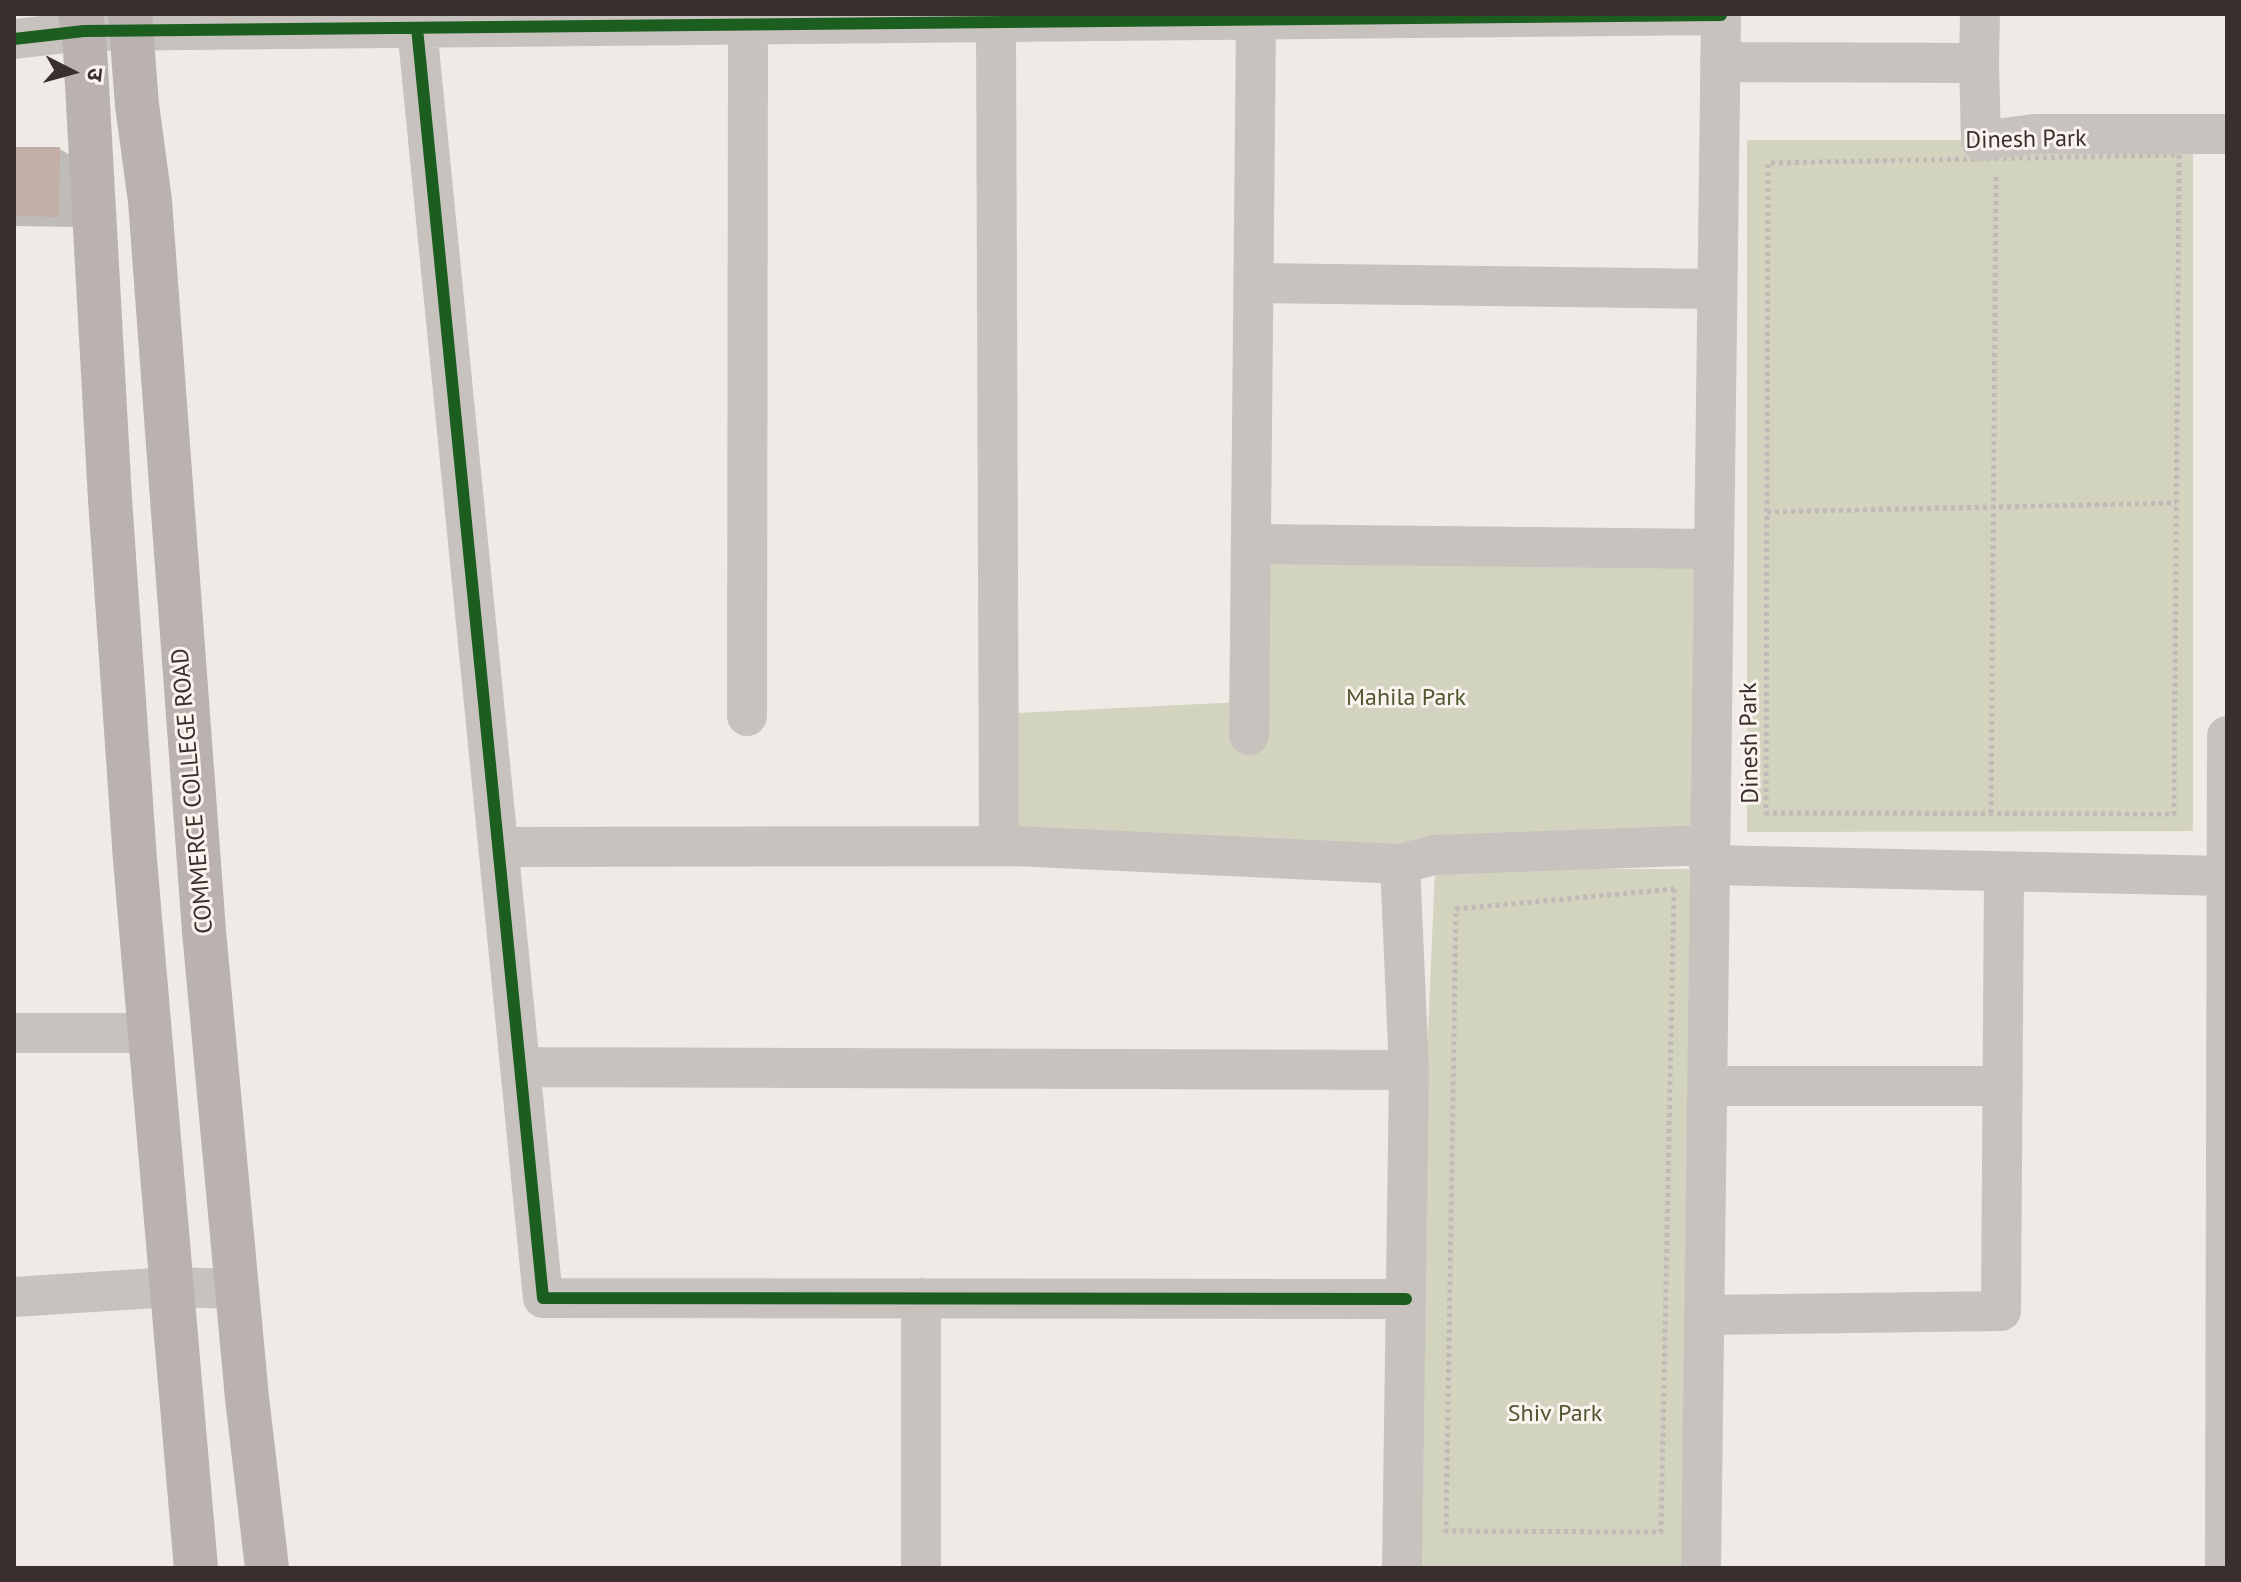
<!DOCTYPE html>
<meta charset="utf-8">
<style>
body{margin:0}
#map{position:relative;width:2241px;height:1582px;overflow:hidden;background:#efeae5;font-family:"PT Sans","Noto Sans Devanagari",sans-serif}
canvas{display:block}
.frame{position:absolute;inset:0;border:16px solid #3a2f2c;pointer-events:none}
.north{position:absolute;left:32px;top:32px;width:80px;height:80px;-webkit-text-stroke:6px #faf3ee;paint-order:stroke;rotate:96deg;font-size:22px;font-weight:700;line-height:32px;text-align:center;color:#3a2f2c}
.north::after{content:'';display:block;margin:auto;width:28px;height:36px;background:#3a2f2c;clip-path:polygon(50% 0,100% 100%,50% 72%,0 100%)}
</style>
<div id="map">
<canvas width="2241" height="1582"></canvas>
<div class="frame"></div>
<div class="north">उ</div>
</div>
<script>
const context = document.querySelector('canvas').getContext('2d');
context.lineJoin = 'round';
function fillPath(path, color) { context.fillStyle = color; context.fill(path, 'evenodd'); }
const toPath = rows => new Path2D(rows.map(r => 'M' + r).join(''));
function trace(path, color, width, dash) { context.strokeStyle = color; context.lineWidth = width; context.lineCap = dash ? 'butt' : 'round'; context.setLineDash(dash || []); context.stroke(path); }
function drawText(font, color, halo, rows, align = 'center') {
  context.font = font + ' "PT Sans",sans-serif'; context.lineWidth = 6; context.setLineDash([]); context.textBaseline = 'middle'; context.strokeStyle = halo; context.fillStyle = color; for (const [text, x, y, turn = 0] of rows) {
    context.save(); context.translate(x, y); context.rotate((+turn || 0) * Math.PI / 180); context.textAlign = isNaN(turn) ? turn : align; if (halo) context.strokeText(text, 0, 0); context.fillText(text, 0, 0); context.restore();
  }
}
fillPath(toPath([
 [1747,140,2193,140,2193,831,1747,832],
 [1266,554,1704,557,1706,842,1015,846,998,714,1261,701],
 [1435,869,1703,869,1699,1568,1405,1568]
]), '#d2d4c0');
fillPath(toPath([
 [14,149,60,149,78,160,77,227,14,226]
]), '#0003');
fillPath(toPath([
 [14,147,60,147,59,217,14,216]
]), '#c2ada7');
trace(toPath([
 [2179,155,2174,814,1766,813,1768,163,2179,155],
 [1767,512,2176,503],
 [1991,813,1996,176],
 [1674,889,1661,1532,1446,1531,1456,909,1674,889]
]), '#c1bab6', 5, [4, 4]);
trace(toPath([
 [996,22,999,846],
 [417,28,543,1298,1406,1299],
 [14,39,84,31,1721,15],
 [1720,62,1979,63,1980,14],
 [1979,63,1981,141,2034,134,2227,134],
 [1255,283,1717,289],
 [1253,544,1714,549],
 [747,716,748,24],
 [1249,735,1256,20],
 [499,847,1015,846,1400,864,1434,855,1710,845],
 [1400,864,1409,1070,1402,1568],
 [1709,865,2227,876],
 [14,1033,149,1033],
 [521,1067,1409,1070],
 [1707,1086,2003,1086],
 [14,1297,171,1287,237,1289],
 [1704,1315,2001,1311,2004,873],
 [921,1568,921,1298],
 [1701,1568,1721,14],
 [2225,1568,2227,736]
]), '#c8c2be', 40);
trace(toPath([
 [80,14,84,31,110,499,135,860,196,1568],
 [130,14,137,105,150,201,204,931,247,1398,267,1568]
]), '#b9b2af', 44);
trace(toPath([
 [417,28,543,1298,1406,1299],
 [14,39,84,31,1721,15]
]), '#1b5e20', 12);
drawText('24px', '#3a2f2c', '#faf3ee', [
 ["Dinesh Park",2026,140,-1],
 ["Dinesh Park",1750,743,-91],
 ["COMMERCE COLLEGE ROAD",193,791,-95]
]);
drawText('24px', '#4d5730', '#faf3ee', [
 ["Mahila Park",1406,698],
 ["Shiv Park",1555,1414]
]);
</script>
